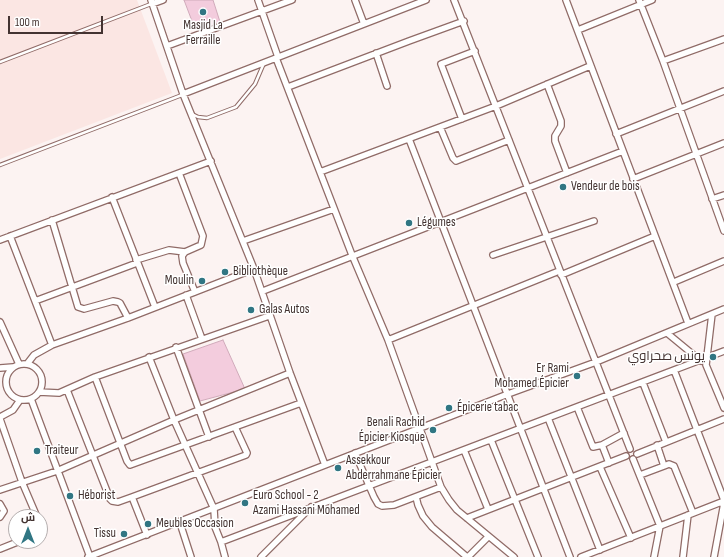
<!DOCTYPE html>
<meta charset="utf-8">
<style>
body{margin:0}
#map{position:relative;width:724px;height:557px;overflow:hidden;background:#fcf3f2;font-family:"Sofia Sans Condensed",Cairo,sans-serif}
canvas{display:block}
.north{position:absolute;left:8px;top:509px;width:40px;height:40px;box-sizing:border-box;background:#fff;border:1px solid #b4adad;border-radius:50%;rotate:0deg;font-size:11px;font-weight:700;line-height:16px;text-align:center;color:#433331}
.north::after{content:'';display:block;margin:auto;width:14px;height:18px;background:#307683;clip-path:polygon(50% 0,100% 100%,50% 72%,0 100%)}
.scale{position:absolute;left:8px;top:16px;width:95px;height:18px;box-sizing:border-box;border:2px solid #433331;border-top:0;padding-left:5px;font-size:12px;line-height:14px;white-space:nowrap;color:#433331;-webkit-text-stroke:3px #fff;paint-order:stroke}
</style>
<div id="map">
<canvas width="724" height="557"></canvas>
<div class="north">ش</div>
<div class="scale">100 m</div>
</div>
<script>
const context = document.querySelector('canvas').getContext('2d');
context.lineJoin = 'round';
function fillPath(path, color) { context.fillStyle = color; context.fill(path, 'evenodd'); }
const toPath = rows => new Path2D(rows.map(r => 'M' + r).join(''));
function trace(path, color, width, dash) { context.strokeStyle = color; context.lineWidth = width; context.lineCap = dash ? 'butt' : 'round'; context.setLineDash(dash || []); context.stroke(path); }
function drawText(font, color, halo, rows, align = 'center') {
  context.font = font + ' "Sofia Sans Condensed",Cairo,sans-serif'; context.lineWidth = 3; context.setLineDash([]); context.textBaseline = 'middle'; context.strokeStyle = halo; context.fillStyle = color; for (const [text, x, y, turn = 0] of rows) {
    context.save(); context.translate(x, y); context.rotate((+turn || 0) * Math.PI / 180); context.textAlign = isNaN(turn) ? turn : align; if (halo) context.strokeText(text, 0, 0); context.fillText(text, 0, 0); context.restore();
  }
}
fillPath(toPath([
 [0,0,137,0,172,93,0,159]
]), '#fbe6e3');
const building = toPath([
 [184,0,213,0,221,25,205,30,195,29,184,0],
 [223,340,245,389,200,401,183,354,223,340]
]);
fillPath(building, '#f3ccdd');
trace(building, '#d0aaba', 1);
const service = toPath([
 [0,62,151,4],
 [192,114,198,117,207,118,236,107,255,84,264,63],
 [0,165,182,95]
]);
const minor = toPath([
 [151,0,183,94,254,269,290,373,325,465],
 [258,0,278,57],
 [355,0,364,24],
 [454,0,630,449],
 [566,0,688,323],
 [639,0,663,61,724,231],
 [152,4,163,0],
 [578,30,652,0],
 [167,46,292,0],
 [376,53,387,86],
 [276,58,352,255,388,340,441,487,449,500,457,510,514,557],
 [663,61,724,39],
 [547,84,561,121,561,126,555,136,555,141,567,173],
 [288,87,409,41,464,21],
 [183,94,426,0],
 [462,119,441,64,475,51],
 [440,127,453,158,456,161,509,140],
 [616,134,724,91],
 [409,139,570,557],
 [320,172,496,106,590,66],
 [179,173,203,236,201,245,185,252,182,256,183,263,195,292],
 [633,179,724,143],
 [112,197,155,307],
 [712,199,724,195],
 [52,220,78,307,84,309,113,301,118,302,120,303,128,318],
 [10,236,52,345],
 [0,240,211,161],
 [243,241,334,209],
 [493,255,594,221],
 [136,260,169,250,185,252],
 [561,275,655,236],
 [674,282,724,261],
 [263,291,623,151],
 [186,295,202,339],
 [35,301,137,263],
 [712,314,706,365,724,408],
 [0,322,19,364],
 [667,333,701,361],
 [388,340,559,271],
 [176,347,209,437],
 [149,357,174,420,214,509,215,527,221,542,724,351],
 '6 382a18 18 0 1 1 36 0a18 18 0 1 1-36 0Z',
 [27,364,34,355,52,345,128,318,254,269],
 [0,368,13,367],
 [674,370,724,500],
 [95,377,127,461,130,465,301,403],
 [643,383,666,442],
 [67,390,110,499,112,501,118,502,132,497],
 [39,392,59,393,95,377,269,316],
 [31,399,90,557],
 [577,407,593,447,602,445,624,433],
 [0,417,13,410,20,400],
 [548,418,600,550],
 [0,419,22,482,37,517],
 [491,440,538,557],
 [602,445,609,463],
 [657,445,664,466,669,464,674,466,693,513],
 [464,450,488,509],
 [355,453,374,497,378,504,382,506,394,505,441,487],
 [637,454,724,419],
 [633,459,660,526,654,557],
 [600,467,631,538],
 [640,475,664,466],
 [0,490,57,471,174,420,290,373],
 [416,497,418,505,423,516,432,527,467,557],
 [0,504,4,511,0,517],
 [467,518,626,456],
 [180,523,191,557],
 [40,525,40,532],
 [147,535,132,497,246,455,247,453,235,427],
 [221,542,225,557],
 [0,549,20,541],
 [88,557,508,394,596,362,724,309],
 [261,557,311,507],
 [468,557,488,537],
 [581,557,724,501],
 [683,557,688,515],
 [714,557,724,503]
]);
trace(service, '#906b67', 4.5);
trace(minor, '#906b67', 8);
trace(service, '#fff', 2.5);
trace(minor, '#fff', 5.5);
for (const [x, y, r, color] of [
 [203,12,4,"#307683"],
 [563,187,4,"#307683"],
 [409,223,4,"#307683"],
 [225,272,4,"#307683"],
 [202,281,4,"#307683"],
 [251,310,4,"#307683"],
 [713,357,4,"#307683"],
 [577,376,4,"#307683"],
 [449,408,4,"#307683"],
 [433,430,4,"#307683"],
 [37,451,4,"#307683"],
 [338,468,4,"#307683"],
 [70,496,4,"#307683"],
 [245,503,4,"#307683"],
 [148,524,4,"#307683"],
 [124,534,4,"#307683"]
]) { const dot = new Path2D(); dot.arc(x, y, r, 0, 2 * Math.PI); context.fillStyle = color; context.fill(dot); trace(dot, '#fff', 1.5); }
drawText('13px', '#433331', '#fff', [
 ["Masjid La",203,26,"center"],
 ["Ferraille",203,41,"center"],
 ["Vendeur de bois",571,187],
 ["Légumes",417,223],
 ["Bibliothèque",233,272],
 ["Moulin",194,281,"right"],
 ["Galas Autos",259,310],
 ["يونس صحراوي",705,357,"right"],
 ["Er Rami",569,369,"right"],
 ["Mohamed Épicier",569,384,"right"],
 ["Épicerie tabac",457,408],
 ["Benali Rachid",425,423,"right"],
 ["Épicier Kiosque",425,438,"right"],
 ["Traiteur",45,451],
 ["Assekkour",346,461],
 ["Abderrahmane Épicier",346,476],
 ["Héborist",78,496],
 ["Euro School - 2",253,496],
 ["Azami Hassani Mohamed",253,511],
 ["Meubles Occasion",156,524],
 ["Tissu",116,534,"right"]
], 'left');
</script>
